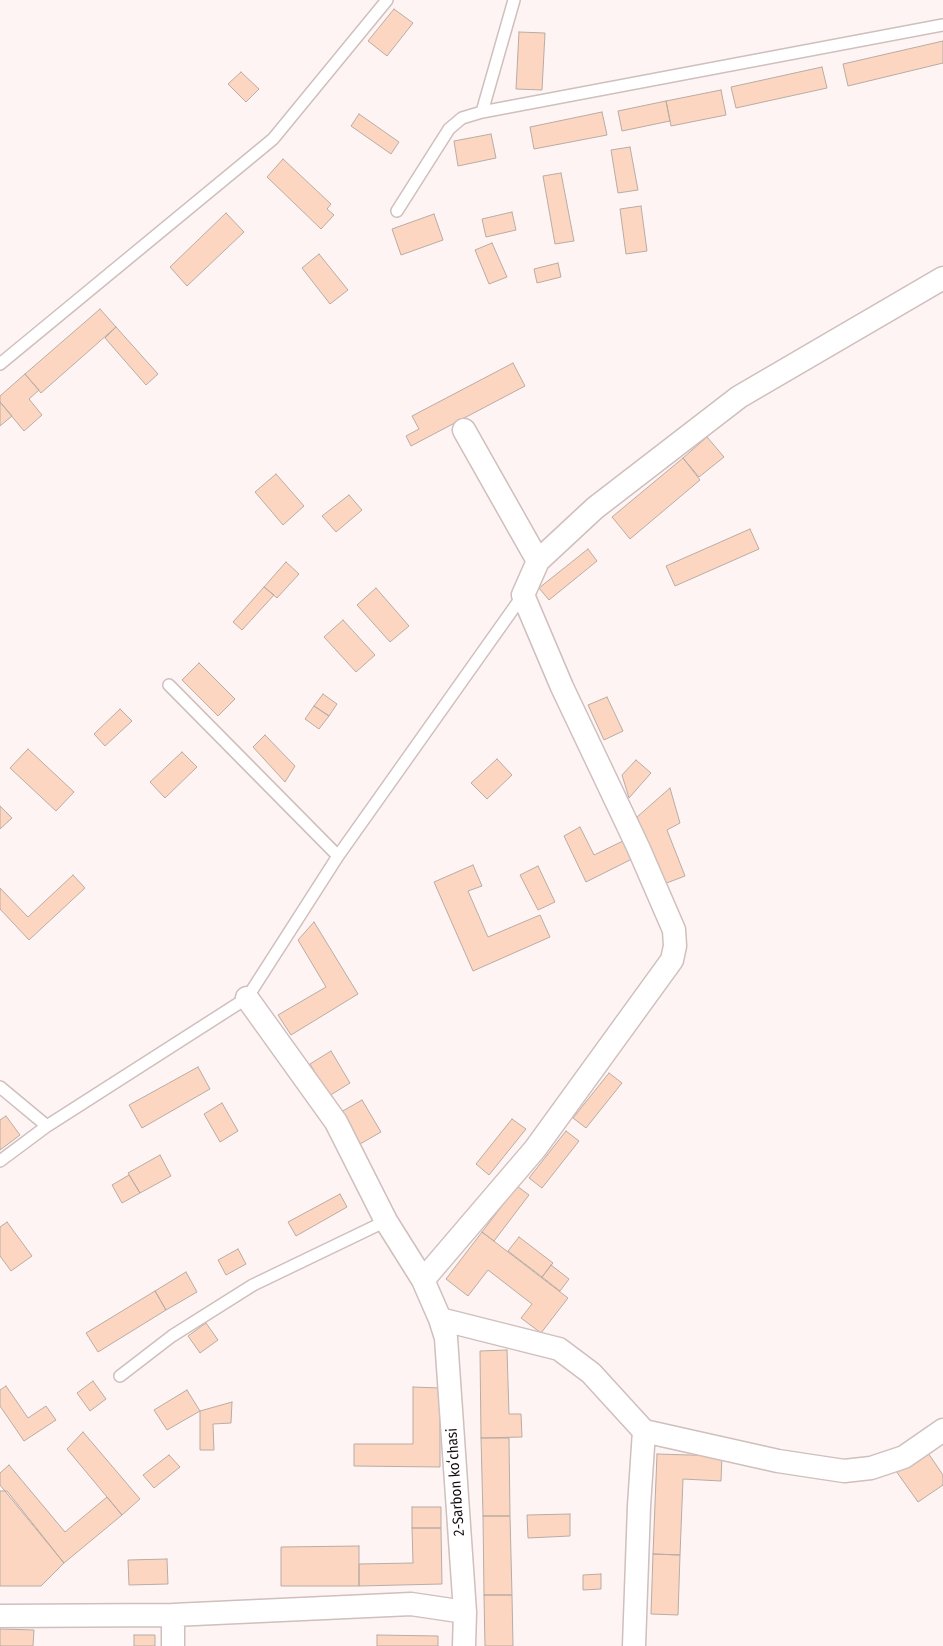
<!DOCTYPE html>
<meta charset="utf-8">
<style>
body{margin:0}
canvas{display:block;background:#fef4f3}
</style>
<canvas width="943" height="1646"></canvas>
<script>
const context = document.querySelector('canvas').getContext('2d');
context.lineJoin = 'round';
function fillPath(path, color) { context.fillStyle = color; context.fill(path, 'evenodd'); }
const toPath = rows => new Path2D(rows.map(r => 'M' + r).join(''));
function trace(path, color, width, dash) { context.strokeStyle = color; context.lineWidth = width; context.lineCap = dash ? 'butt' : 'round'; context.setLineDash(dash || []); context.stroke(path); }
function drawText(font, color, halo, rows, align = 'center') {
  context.font = font + ' "Fira Sans Condensed",sans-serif'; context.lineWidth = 4.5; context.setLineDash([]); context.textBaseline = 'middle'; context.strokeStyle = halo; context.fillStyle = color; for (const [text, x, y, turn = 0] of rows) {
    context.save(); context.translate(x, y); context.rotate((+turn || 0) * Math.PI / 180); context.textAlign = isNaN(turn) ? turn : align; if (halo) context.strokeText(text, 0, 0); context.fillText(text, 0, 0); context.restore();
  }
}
const building = toPath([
 [394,9,413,23,387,56,368,41,394,9],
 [519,32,545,33,542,90,516,89,519,32],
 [943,41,943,63,848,86,843,64,943,41],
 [822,67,827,88,736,108,731,87,822,67],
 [241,72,259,89,246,102,228,84,241,72],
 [721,90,726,115,671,126,666,101,721,90],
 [666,101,670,121,622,131,618,111,666,101],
 [602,112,607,135,534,149,530,127,602,112],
 [359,114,399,142,391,154,351,126,359,114],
 [491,134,496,158,458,166,454,141,491,134],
 [630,147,638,190,618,193,611,150,630,147],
 [283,159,331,204,327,209,334,215,321,229,267,177,283,159],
 [561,173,574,241,555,244,543,176,561,173],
 [641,206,647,251,626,254,620,209,641,206],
 [512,212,516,230,486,237,482,219,512,212],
 [226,213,244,232,187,286,170,267,226,213],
 [434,214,443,240,401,255,392,229,434,214],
 [492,243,507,277,489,284,475,250,492,243],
 [319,254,348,290,330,304,302,268,319,254],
 [558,263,561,277,537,283,534,269,558,263],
 [100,309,116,327,41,393,25,374,100,309],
 [116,327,158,374,146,385,105,338,116,327],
 [513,363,525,386,411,446,406,436,419,429,412,416,513,363],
 [25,374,39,390,29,399,42,415,24,431,0,402,0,396,25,374],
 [0,402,12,416,0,426,0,402],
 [707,437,724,457,699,477,683,458,707,437],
 [683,458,700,480,630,539,612,517,683,458],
 [276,474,304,506,283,525,255,492,276,474],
 [349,495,362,510,336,532,322,516,349,495],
 [750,529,759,549,675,586,666,566,750,529],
 [588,549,597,561,549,600,539,588,588,549],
 [286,562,299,574,277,598,264,587,286,562],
 [264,587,274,595,242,630,233,622,264,587],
 [376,588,409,626,390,642,357,605,376,588],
 [343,620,375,655,356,672,324,637,343,620],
 [199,663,235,699,218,716,182,680,199,663],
 [323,694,337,704,329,716,314,706,323,694],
 [607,697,623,731,604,740,588,705,607,697],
 [314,706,329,716,319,729,305,719,314,706],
 [120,709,132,721,105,746,94,734,120,709],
 [265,735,295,766,285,782,253,747,265,735],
 [28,749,74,792,56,811,10,768,28,749],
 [182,752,197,767,165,798,150,782,182,752],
 [497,759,512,775,487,799,471,783,497,759],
 [636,760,651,773,629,798,622,775,636,760],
 [670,788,680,823,667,830,685,876,664,884,637,817,670,788],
 [0,806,12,818,0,829,0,806],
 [580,827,594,855,625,840,634,858,586,882,564,836,580,827],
 [473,865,482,886,468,891,488,937,540,915,550,937,473,971,434,882,473,865],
 [538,866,555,902,538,910,520,875,538,866],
 [73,875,85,888,29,940,0,909,0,888,28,917,73,875],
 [314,922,358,994,291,1035,278,1015,326,987,298,940,314,922],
 [331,1051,350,1083,329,1096,310,1064,331,1051],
 [198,1067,210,1089,142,1128,129,1105,198,1067],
 [609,1073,622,1083,586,1128,573,1118,609,1073],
 [362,1100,381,1132,360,1144,341,1112,362,1100],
 [222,1103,238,1131,220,1142,204,1114,222,1103],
 [6,1116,20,1135,0,1150,0,1120,6,1116],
 [512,1119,526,1129,489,1175,476,1164,512,1119],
 [566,1131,579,1141,542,1188,529,1178,566,1131],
 [160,1155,171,1176,140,1193,128,1173,160,1155],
 [129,1175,140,1193,122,1203,112,1185,129,1175],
 [517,1186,529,1195,494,1241,482,1232,517,1186],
 [340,1194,347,1207,296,1236,288,1222,340,1194],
 [7,1222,32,1256,11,1271,0,1256,0,1227,7,1222],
 [482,1232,568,1298,541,1333,521,1318,532,1304,488,1270,468,1296,446,1279,482,1232],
 [519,1237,553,1263,542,1277,508,1251,519,1237],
 [238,1249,246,1264,226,1275,218,1260,238,1249],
 [551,1265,569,1279,560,1291,542,1277,551,1265],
 [186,1272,197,1292,166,1310,155,1291,186,1272],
 [155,1291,166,1310,98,1352,86,1333,155,1291],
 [206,1323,218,1340,200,1353,188,1336,206,1323],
 [507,1350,509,1414,521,1414,522,1437,481,1438,480,1351,507,1350],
 [93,1381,106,1399,90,1411,77,1393,93,1381],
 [6,1386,28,1418,46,1406,56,1420,24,1441,0,1406,0,1390,6,1386],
 [413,1387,440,1388,440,1467,354,1466,354,1444,413,1444,413,1387],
 [187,1390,200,1411,167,1430,154,1410,187,1390],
 [232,1402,231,1423,213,1424,214,1450,200,1450,200,1411,232,1402],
 [83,1432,140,1499,122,1515,67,1449,83,1432],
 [481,1438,509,1438,510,1516,483,1516,481,1438],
 [926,1450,943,1475,943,1485,918,1502,896,1471,926,1450],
 [657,1454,722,1456,721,1481,683,1479,680,1555,653,1554,657,1454],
 [169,1455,180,1467,154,1488,143,1475,169,1455],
 [9,1465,65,1532,107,1497,122,1515,64,1563,0,1485,0,1473,9,1465],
 [0,1491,7,1491,64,1563,41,1586,0,1586,0,1491],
 [412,1507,441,1507,441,1528,412,1528,412,1507],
 [570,1514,570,1536,528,1538,527,1515,570,1514],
 [483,1516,510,1516,512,1595,484,1595,483,1516],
 [412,1528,441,1528,442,1584,359,1586,359,1564,413,1563,412,1528],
 [359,1546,359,1586,281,1586,281,1547,359,1546],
 [653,1554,680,1555,678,1615,651,1614,653,1554],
 [167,1559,168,1584,129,1585,128,1560,167,1559],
 [601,1574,601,1589,583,1590,583,1575,601,1574],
 [484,1595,512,1595,513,1646,485,1646,484,1595],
 [0,1629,34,1630,33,1646,0,1646,0,1629],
 [134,1635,155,1635,155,1646,134,1646,134,1635],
 [377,1635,438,1636,438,1646,377,1646,377,1635]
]);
fillPath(building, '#fcd6c0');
trace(building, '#b9aca4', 1);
const service = toPath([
 [514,0,482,112,943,25],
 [397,211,449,129,462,118,482,112],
 [0,364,273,139,387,0],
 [169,685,338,856],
 [0,1087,47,1126],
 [0,1161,47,1126,247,998,338,856,523,595],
 [120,1376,172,1336,253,1285,386,1221]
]);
const minor = toPath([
 [464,430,538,561],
 [247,998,336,1122,386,1221,423,1280,440,1319,446,1338,465,1612,464,1646],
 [423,1280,535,1149,672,960,675,946,674,930,638,847,562,687,523,595,538,561,595,508,739,397,943,278],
 [440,1319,559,1349,591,1373,644,1431,639,1506,634,1646],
 [644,1431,778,1461,844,1471,871,1468,904,1457,943,1430],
 [173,1615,173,1646],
 [0,1616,173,1615,411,1604,465,1612]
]);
trace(service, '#cfbfbd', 14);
trace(minor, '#cfbfbd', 25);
trace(service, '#fff', 11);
trace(minor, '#fff', 22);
drawText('15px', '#130e0d', '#fff', [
 ["2-Sarbon koʻchasi",456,1482,-94]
]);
</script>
